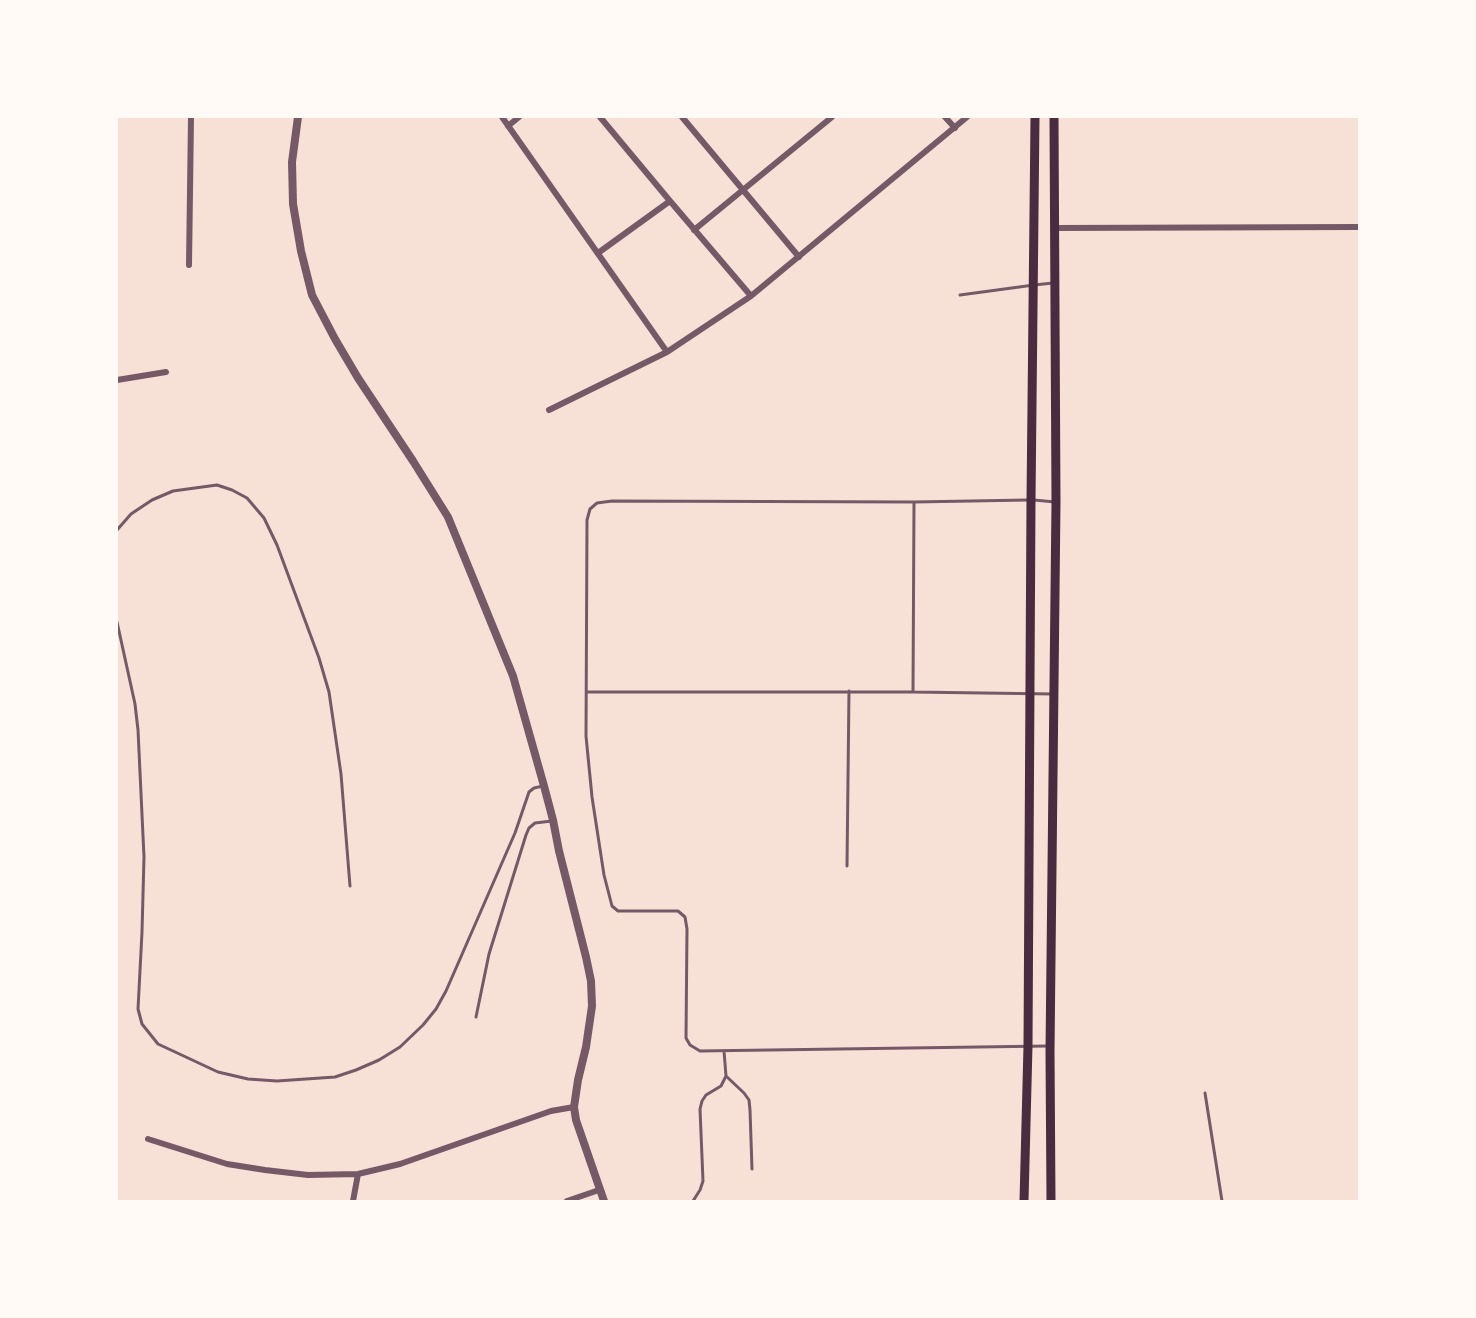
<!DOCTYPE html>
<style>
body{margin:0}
#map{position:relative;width:1476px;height:1318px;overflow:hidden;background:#f7e1d7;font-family:"Exo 2",sans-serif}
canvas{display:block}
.frame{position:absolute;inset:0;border:118px solid #fffaf5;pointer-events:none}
</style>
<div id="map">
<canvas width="1476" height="1318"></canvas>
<div class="frame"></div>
</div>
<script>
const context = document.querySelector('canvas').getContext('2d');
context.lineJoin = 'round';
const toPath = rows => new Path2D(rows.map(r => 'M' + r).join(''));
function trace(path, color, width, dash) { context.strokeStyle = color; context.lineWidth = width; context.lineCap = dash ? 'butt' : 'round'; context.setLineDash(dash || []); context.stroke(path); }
trace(toPath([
 [960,295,1034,285,1053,283],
 [1028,500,914,502,612,501,597,503,590,509,587,520,586,736,592,797,604,875,612,906,618,911,678,911,685,917,687,929,686,1038,690,1045,700,1051,1048,1046],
 [1034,500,1055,502],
 [117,530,131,514,152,500,173,491,217,485,232,490,247,498,264,518,277,545,319,658,329,692,341,774,350,886],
 [117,622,135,704,138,730,144,857,142,932,138,1009,142,1024,158,1044,218,1072,248,1079,277,1081,335,1077,356,1070,379,1060,400,1047,423,1025,436,1009,446,991,515,833,529,792,534,788,543,786],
 [587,692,913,692,1053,694],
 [913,692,914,502],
 [847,866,849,691],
 [476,1017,489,954,526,835,529,828,535,823,552,821],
 [726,1076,744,1093,749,1100,750,1110,752,1169],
 [1205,1093,1222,1201],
 [693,1201,700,1190,703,1181,700,1109,702,1101,706,1095,721,1086,726,1076,724,1051]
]), '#755966', 3);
trace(toPath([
 [502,117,667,352],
 [600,117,670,201,751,296,967,117],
 [682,117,799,257],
 [945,117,955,128],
 [508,126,519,117],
 [1054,228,1359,227],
 [694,230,832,117],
 [598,253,670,201],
 [189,265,191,117],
 [117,380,166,372],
 [549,410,667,352,751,296],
 [148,1139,227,1164,265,1170,308,1175,358,1174,400,1164,551,1111,574,1107],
 [353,1201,358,1174],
 [567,1201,599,1190]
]), '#755966', 6);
trace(toPath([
 [298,117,292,162,293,204,301,251,312,295,335,339,358,378,413,461,448,517,513,676,544,786,553,820,559,851,586,957,591,981,592,1006,586,1047,578,1080,574,1107,576,1120,604,1201]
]), '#755966', 8);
trace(toPath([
 [1024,1201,1028,1046,1031,500,1035,117],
 [1051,1201,1050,1051,1056,502,1054,117]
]), '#4a2c40', 9);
</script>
